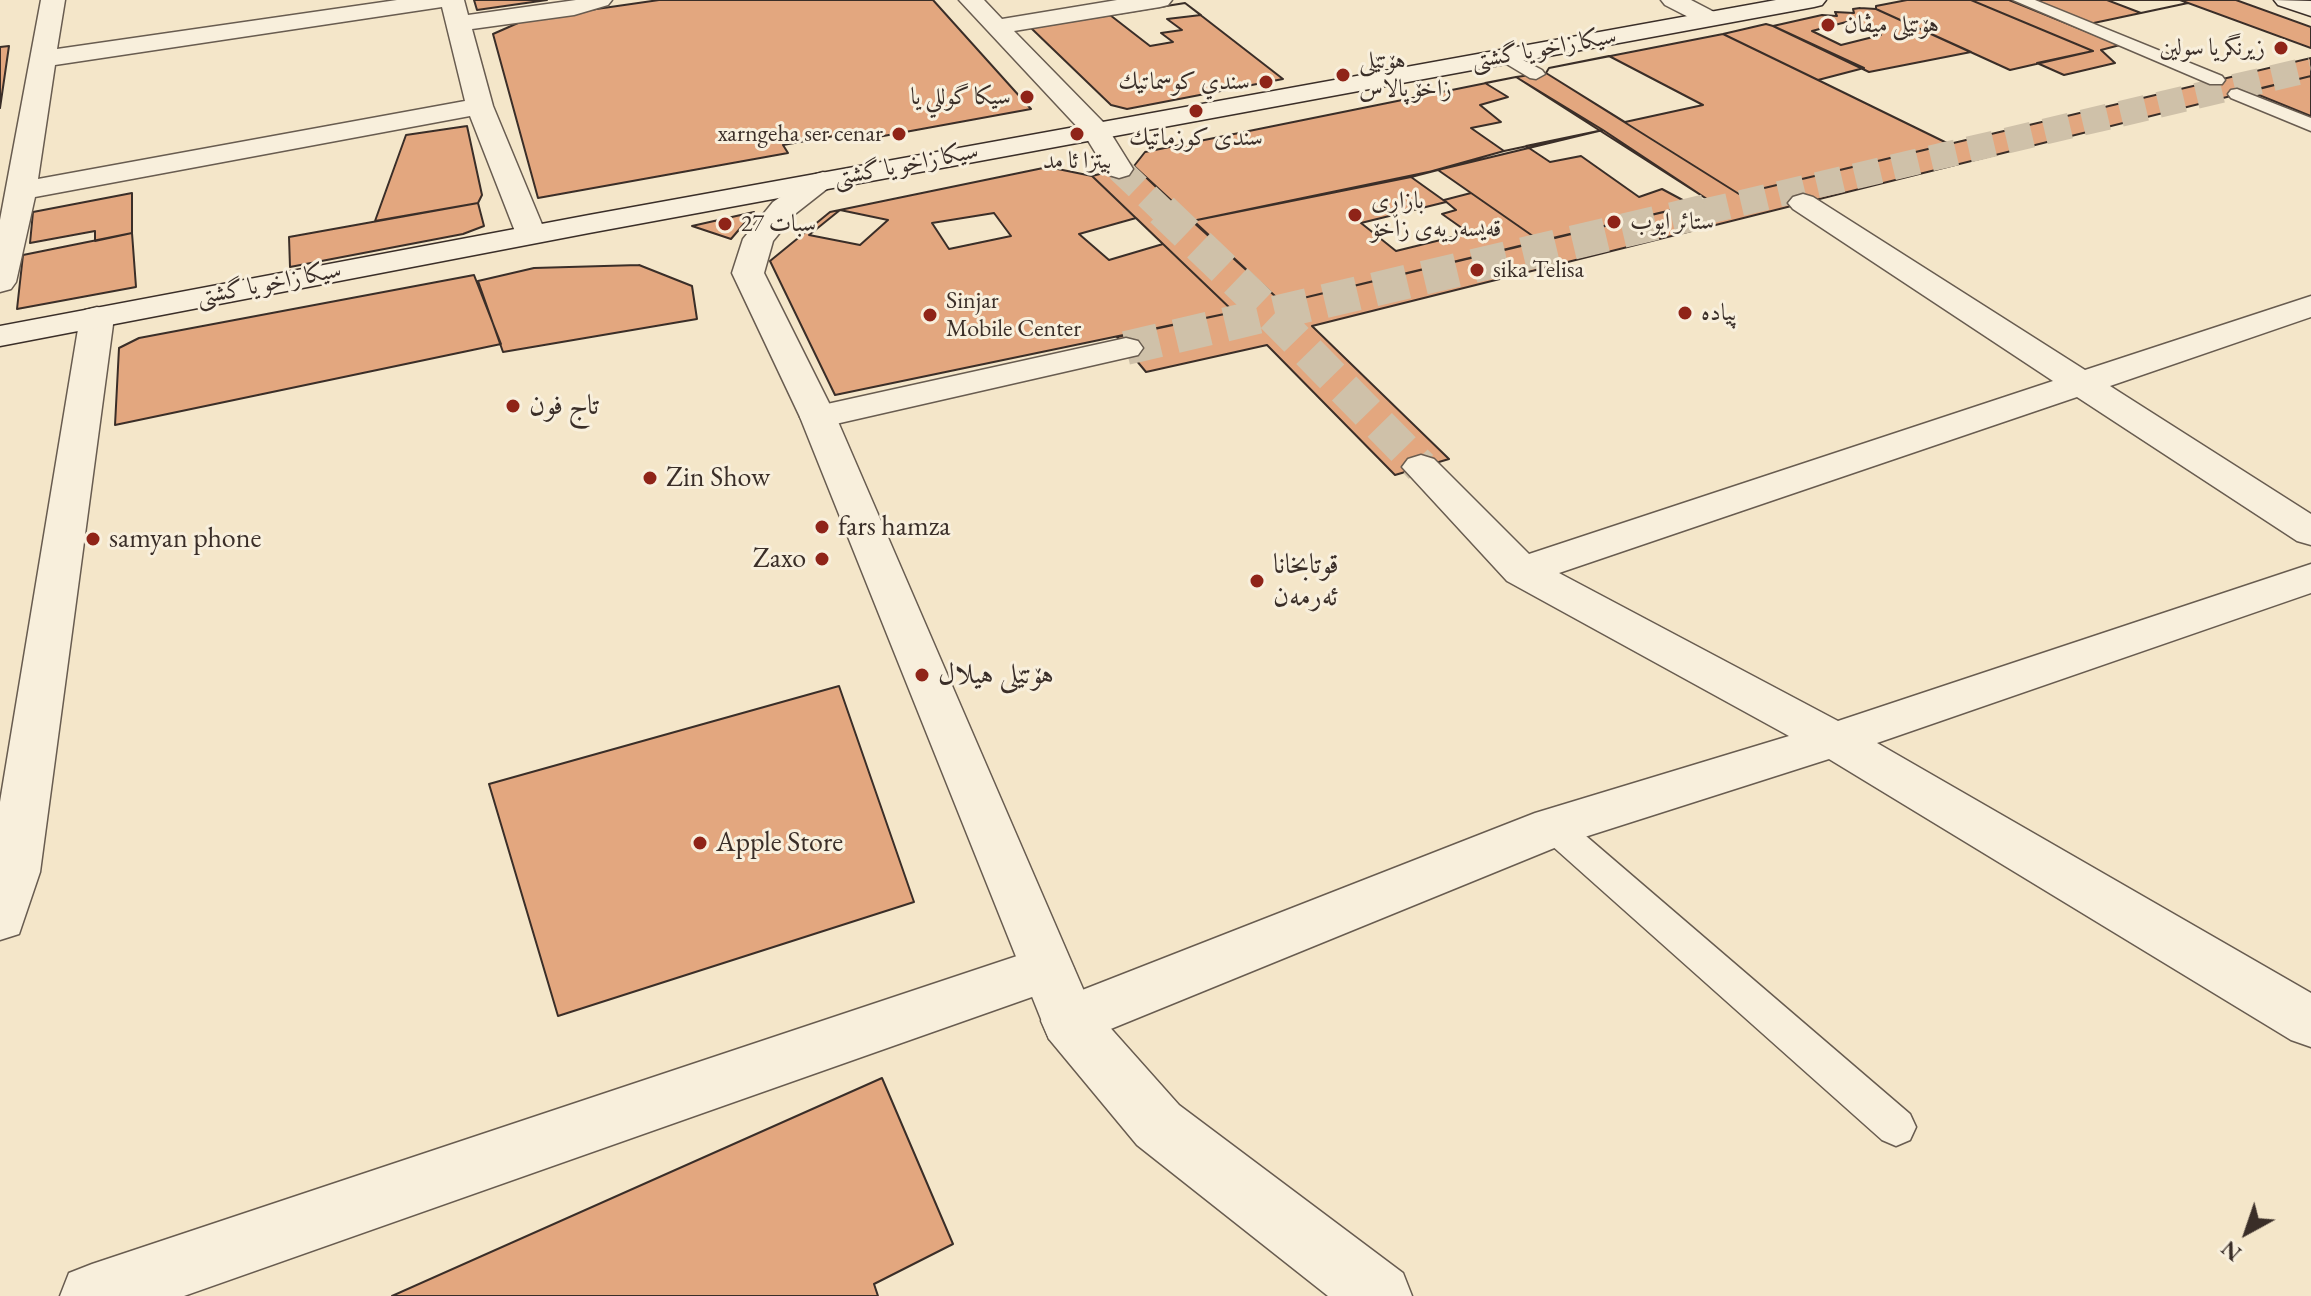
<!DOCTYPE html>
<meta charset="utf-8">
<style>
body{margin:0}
#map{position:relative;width:2311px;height:1296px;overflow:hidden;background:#f4e6c9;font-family:"EB Garamond",serif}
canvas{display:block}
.north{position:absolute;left:2207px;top:1192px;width:80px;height:80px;-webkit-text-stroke:6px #f8efdc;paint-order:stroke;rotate:220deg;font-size:22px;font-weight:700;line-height:32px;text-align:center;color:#3a2e28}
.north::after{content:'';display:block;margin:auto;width:28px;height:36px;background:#3a2e28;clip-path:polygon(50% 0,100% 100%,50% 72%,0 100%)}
</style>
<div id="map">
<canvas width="2311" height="1296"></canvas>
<div class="north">N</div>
</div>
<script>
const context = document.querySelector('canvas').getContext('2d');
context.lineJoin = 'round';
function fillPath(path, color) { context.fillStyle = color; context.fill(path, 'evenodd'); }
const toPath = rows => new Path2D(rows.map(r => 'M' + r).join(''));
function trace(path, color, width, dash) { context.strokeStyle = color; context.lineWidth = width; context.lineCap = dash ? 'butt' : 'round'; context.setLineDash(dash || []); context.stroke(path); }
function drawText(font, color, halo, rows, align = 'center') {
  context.font = font + ' "EB Garamond",Amiri,serif'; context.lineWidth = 6; context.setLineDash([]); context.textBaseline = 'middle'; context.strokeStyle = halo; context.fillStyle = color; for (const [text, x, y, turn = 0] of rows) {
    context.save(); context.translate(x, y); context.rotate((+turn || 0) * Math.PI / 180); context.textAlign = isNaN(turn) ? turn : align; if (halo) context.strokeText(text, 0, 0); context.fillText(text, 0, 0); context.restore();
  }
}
const building = toPath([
 [474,0,547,0,477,10,474,0],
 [659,0,933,0,1031,109,856,141,851,133,783,145,788,153,538,198,493,34,527,19,659,0],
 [1907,0,1971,0,2093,51,2010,70,1876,9,1876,6,1907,0],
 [1971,0,2009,0,2120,45,2101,50,2115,63,2064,75,2037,63,2093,51,1971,0],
 [2030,0,2180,0,2188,3,2089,24,2030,0],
 [2107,0,2180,0,2188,3,2141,13,2107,0],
 [2180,0,2236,0,2311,27,2311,48,2180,0],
 [1185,3,1283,79,1127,109,1111,105,1031,28,1185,3],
 [1185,3,1201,15,1167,19,1182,30,1161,33,1173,42,1150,46,1110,15,1185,3],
 [1860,8,1876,9,1971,52,1869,72,1773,26,1822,15,1837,16,1835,12,1854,13,1853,9,1860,8],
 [1850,21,1881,35,1841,45,1812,31,1850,21],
 [1766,24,1773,26,1864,68,1818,80,1723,34,1766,24],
 [1723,34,1818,80,1949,144,1739,194,1546,73,1549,68,1723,34],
 [9,46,0,108,0,47,9,46],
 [1609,56,1703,105,1625,122,1546,73,1549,68,1609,56],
 [2311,58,2311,76,1312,326,1449,459,1395,475,1267,345,1146,372,1117,337,1234,312,1092,176,1119,169,1134,166,1275,296,1299,299,1710,201,1516,77,1546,73,1739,194,2311,58],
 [2311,76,2311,116,2249,91,2311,76],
 [1516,77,1603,130,1504,151,1411,177,1192,221,1134,166,1145,152,1516,77],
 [1516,77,1603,130,1504,151,1471,128,1501,122,1480,105,1508,97,1485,83,1516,77],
 [467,126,482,195,478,203,375,221,406,135,467,126],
 [1603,130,1710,201,1540,241,1438,170,1603,130],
 [1603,130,1710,201,1692,205,1662,189,1639,197,1581,156,1550,162,1526,146,1603,130],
 [1048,167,1092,176,1234,312,835,395,770,261,830,212,1048,167],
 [1438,170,1540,241,1299,299,1275,296,1192,221,1438,170],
 [1438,170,1471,193,1444,200,1456,210,1442,214,1469,233,1396,251,1361,223,1446,202,1411,177,1438,170],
 [132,193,132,233,95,241,95,231,30,243,33,212,132,193],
 [478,203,484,226,463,234,290,267,289,237,478,203],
 [840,210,888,220,860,245,809,235,840,210],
 [754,212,731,239,692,226,754,212],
 [994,213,1011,236,949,249,932,223,994,213],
 [1136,218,1163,244,1109,260,1079,234,1136,218],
 [132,233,136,287,17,309,23,255,132,233],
 [639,265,692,286,697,319,503,352,478,281,534,268,639,265],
 [474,275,501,344,115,425,119,348,139,338,474,275],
 [839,686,914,902,558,1016,489,784,839,686],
 [882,1078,953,1244,874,1284,878,1296,392,1296,882,1078]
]);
fillPath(building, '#e3a77f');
trace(building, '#3a2e28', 2);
trace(toPath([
 [1119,169,1164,212],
 [1703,212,2311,69]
]), '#cfc1a9', 26, [26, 13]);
trace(toPath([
 [1162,210,1273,316,1421,467],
 [1126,348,1711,210]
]), '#cfc1a9', 34, [34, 17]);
const service = toPath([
 [2013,0,2035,0,2222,76,2225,80,2222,84,2210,84,2013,0],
 [1506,51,1542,70,1545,74,1536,79,1530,78,1500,60,1498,56,1506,51],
 [2237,89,2311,118,2311,131,2231,98,2228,94,2231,90,2237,89],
 [1553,814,1565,818,1910,1114,1916,1127,1910,1140,1896,1146,1882,1140,1541,836,1536,827,1541,818,1553,814]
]);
const minor = toPath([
 [41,0,65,0,57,49,397,0,464,0,468,15,576,0,612,0,608,5,574,15,472,29,493,106,546,234,542,241,531,243,520,241,516,234,470,116,35,197,16,282,11,289,0,292,0,220,41,0],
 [442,7,465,101,38,179,55,65,442,7],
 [959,0,984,0,1002,19,1117,0,1172,0,1168,5,1160,7,1014,31,1105,124,1133,169,1129,175,1119,178,1109,175,1084,134,959,0],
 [1661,0,1691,0,1718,14,1722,19,1718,24,1702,24,1665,5,1661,0],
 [1803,194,1813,197,2085,370,2311,296,2311,317,2110,386,2311,514,2311,545,2297,541,2077,397,1559,573,1838,721,2311,564,2311,593,1877,743,2311,993,2311,1047,2291,1040,1829,759,1569,842,1069,1046,1049,1039,1041,1021,1049,1003,1535,813,1789,736,1507,581,1402,467,1408,459,1421,455,1434,459,1529,554,2053,381,1793,209,1788,203,1793,197,1803,194],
 [97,307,109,310,114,317,40,872,19,934,0,940,0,802,80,317,85,310,97,307],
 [1126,338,1138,341,1143,348,1138,355,818,428,805,425,800,417,805,409,818,406,1126,338],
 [1047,946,1066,953,1074,969,1066,985,184,1296,60,1296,69,1273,92,1264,1047,946]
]);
const tertiary = toPath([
 [823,172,833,175,837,181,795,214,773,241,764,273,836,417,1090,1005,1179,1105,1403,1273,1412,1296,1328,1296,1137,1145,1049,1039,800,417,732,273,743,239,773,202,813,175,823,172]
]);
const secondary = toPath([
 [1776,0,1826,0,1822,5,1814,7,589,233,0,346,0,326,589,215,1776,0],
 [2274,0,2311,1,2311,16,2278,5,2274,0]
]);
trace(service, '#685c50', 3);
trace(minor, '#685c50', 3);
trace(tertiary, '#685c50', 3);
trace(secondary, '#3a2e28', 3);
fillPath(service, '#f8efdc');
fillPath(minor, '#f8efdc');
fillPath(tertiary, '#f8efdc');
fillPath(secondary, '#f8efdc');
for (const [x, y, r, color] of [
 [1828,25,8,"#8f2418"],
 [2281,48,8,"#8f2418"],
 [1343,75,8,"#8f2418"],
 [1266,82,8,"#8f2418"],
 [1027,97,8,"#8f2418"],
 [1196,111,8,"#8f2418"],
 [899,134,8,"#8f2418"],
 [1077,134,8,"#8f2418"],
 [1355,215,8,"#8f2418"],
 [1614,222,8,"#8f2418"],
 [725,224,8,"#8f2418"],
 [1477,270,8,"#8f2418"],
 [1685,313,8,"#8f2418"],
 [930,315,8,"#8f2418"],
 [513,406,8,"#8f2418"],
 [650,478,8,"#8f2418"],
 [822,527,8,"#8f2418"],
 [93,539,8,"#8f2418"],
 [822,559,8,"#8f2418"],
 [1257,581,8,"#8f2418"],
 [922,675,8,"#8f2418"],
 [700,843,8,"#8f2418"]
]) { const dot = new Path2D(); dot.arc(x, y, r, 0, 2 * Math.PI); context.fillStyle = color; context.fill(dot); trace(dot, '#f8efdc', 3); }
drawText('24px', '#3a2e28', '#f8efdc', [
 ["هۆتێلی میڤان",1844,25],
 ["زيرنگريا سولين",2265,48,"right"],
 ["هۆتێلی",1359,61],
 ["زاخۆ پالاس",1359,89],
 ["سندي کوسماتیك",1250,82,"right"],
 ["سيكا گوللي يا",1011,97,"right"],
 ["xarngeha ser cenar",883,134,"right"],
 ["سندی کوزماتیك",1196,138,"center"],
 ["بيتزا ئا مد",1077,161,"center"],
 ["بازاڕی",1371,201],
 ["قەیسەریەی زاخۆ",1371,229],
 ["ستائر ايوب",1630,222],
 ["27 سبات",741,224],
 ["sika Telisa",1493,270],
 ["Sinjar",946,301],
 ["Mobile Center",946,329],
 ["پیادە",1701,313]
], 'left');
drawText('24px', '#3a2e28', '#f8efdc', [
 ["سیکا زاخو یا گشتى",1544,49,-10],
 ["سیکا زاخو یا گشتى",906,165,-11],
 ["سیکا زاخو یا گشتى",269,284,-11]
]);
drawText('28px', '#3a2e28', '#f8efdc', [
 ["تاج فون",529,406],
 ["Zin Show",666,478],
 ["fars hamza",838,527],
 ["samyan phone",109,539],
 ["Zaxo",806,559,"right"],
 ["قوتابخانا",1273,565],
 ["ئه‌رمه‌ن",1273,597],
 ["هۆتێلی هیلال",938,675],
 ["Apple Store",716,843]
], 'left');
</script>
